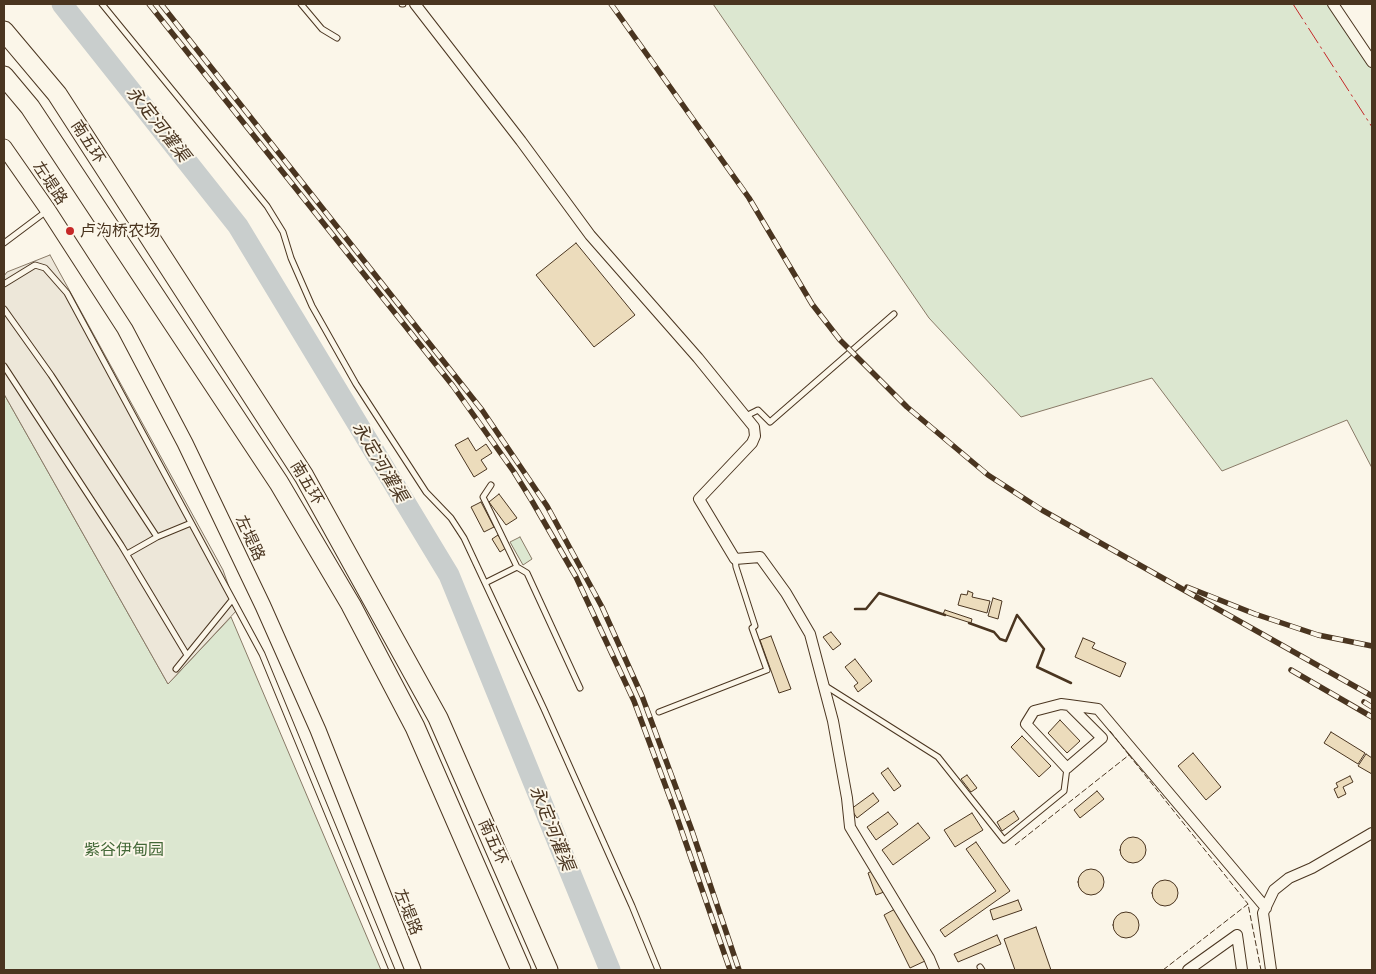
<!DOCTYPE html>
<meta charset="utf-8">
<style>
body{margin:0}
#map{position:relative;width:1376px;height:974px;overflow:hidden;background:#fbf6e9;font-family:"Golos Text",sans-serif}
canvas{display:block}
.frame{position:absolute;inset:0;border:5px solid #4a3520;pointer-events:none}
</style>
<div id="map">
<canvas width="1376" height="974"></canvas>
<div class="frame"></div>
</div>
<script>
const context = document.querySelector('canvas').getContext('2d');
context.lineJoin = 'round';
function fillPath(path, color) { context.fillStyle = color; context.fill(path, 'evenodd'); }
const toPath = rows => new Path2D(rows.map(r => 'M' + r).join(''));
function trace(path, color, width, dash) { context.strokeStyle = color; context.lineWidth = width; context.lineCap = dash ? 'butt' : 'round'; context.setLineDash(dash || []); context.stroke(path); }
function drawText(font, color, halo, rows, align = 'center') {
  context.font = font + ' "Golos Text","Noto Sans SC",sans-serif'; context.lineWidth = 4; context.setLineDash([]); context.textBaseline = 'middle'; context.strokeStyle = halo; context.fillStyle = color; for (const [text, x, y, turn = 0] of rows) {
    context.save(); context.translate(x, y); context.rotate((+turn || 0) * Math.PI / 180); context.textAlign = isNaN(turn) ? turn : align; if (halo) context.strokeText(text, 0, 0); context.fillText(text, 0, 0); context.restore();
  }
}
const green = toPath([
 [713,4,1337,4,1372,56,1372,468,1347,420,1222,471,1152,378,1021,417,929,318,713,4],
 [4,394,168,684,231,617,381,970,4,970,4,394],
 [520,537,532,559,523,565,510,542,520,537]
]);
fillPath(green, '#dce7d0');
trace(green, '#887966', 1);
const parking = toPath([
 [50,255,223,570,237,610,168,684,4,394,4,276,7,272,50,255]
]);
fillPath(parking, '#ede7d9');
trace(parking, '#887966', 1);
trace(toPath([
 [62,4,238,226,449,575,610,970]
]), '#c9cecd', 21);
const building = toPath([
 [576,243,635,315,594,347,536,275,576,243],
 [468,438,476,451,486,444,492,453,481,460,487,469,474,477,455,445,468,438],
 [499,494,517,518,506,525,489,502,499,494],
 [481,502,494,527,484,532,471,507,481,502],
 [498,535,506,548,500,552,492,539,498,535],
 [968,591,973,593,972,597,990,601,987,613,958,605,961,594,967,595,968,591],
 [993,598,1002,601,998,619,988,616,993,598],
 [945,610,972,619,971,623,943,614,945,610],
 [831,632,841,644,833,650,823,637,831,632],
 [771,636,791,689,779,693,760,640,771,636],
 [1083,638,1095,643,1092,648,1126,663,1120,677,1075,657,1083,638],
 [855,659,872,681,858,692,854,686,858,683,845,667,855,659],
 [1060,720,1080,741,1067,753,1048,733,1060,720],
 [1331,732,1365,753,1358,764,1324,743,1331,732],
 [1022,736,1051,766,1039,777,1011,747,1022,736],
 [1193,753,1221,787,1206,800,1178,766,1193,753],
 [1366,754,1372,758,1372,774,1358,766,1366,754],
 [888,768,901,786,894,791,881,773,888,768],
 [967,775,977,788,971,792,961,779,967,775],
 [1350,776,1353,782,1343,787,1346,794,1338,798,1334,789,1338,787,1336,783,1350,776],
 [1097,791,1104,799,1080,818,1074,810,1097,791],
 [873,793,879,801,857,818,851,809,873,793],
 [1014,811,1019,819,1002,831,997,822,1014,811],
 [888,812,898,824,876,840,867,827,888,812],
 [972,813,983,830,955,847,944,830,972,813],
 [918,823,930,838,893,865,882,850,918,823],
 '1120 850a13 13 0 1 1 26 0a13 13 0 1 1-26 0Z',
 [976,842,1010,891,945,937,940,930,996,891,966,849,976,842],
 '1078 882a13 13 0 1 1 26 0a13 13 0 1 1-26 0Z',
 [874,870,884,892,876,895,868,873,874,870],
 '1152 893a13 13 0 1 1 26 0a13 13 0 1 1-26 0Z',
 [1018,900,1022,910,993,920,990,910,1018,900],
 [895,909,925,961,910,968,884,915,895,909],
 '1113 925a13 13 0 1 1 26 0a13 13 0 1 1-26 0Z',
 [1036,927,1051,970,1015,970,1004,939,1036,927],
 [997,935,1001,944,958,962,954,954,997,935]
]);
fillPath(building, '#ecdcbc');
trace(building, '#4a3520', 1);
const lane = toPath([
 [102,4,267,206,283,232,291,258,312,306,356,384,426,492,451,518,464,538,544,709,632,906,658,970],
 [301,4,322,29,337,38],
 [402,4,403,4],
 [4,243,48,210],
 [4,284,35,265,45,268,67,293,262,654,392,970],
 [4,309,51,375,157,537,191,523],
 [4,366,121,545,187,655],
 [746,416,758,410,770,422,894,314],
 [491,485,483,497,517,567,527,573,580,688],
 [127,554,157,537],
 [485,583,517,567],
 [176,669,232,600],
 [824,685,938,757,1004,840,1064,791,1067,768],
 [659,712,767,670,752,628,755,626,736,567,735,559],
 [980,967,982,970]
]);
const street = toPath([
 [415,4,521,141,590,235,698,358,754,427,755,436,752,443,699,499,735,559,760,557,786,593,810,634,833,721,847,798,850,827,929,958,934,970],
 [1333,4,1372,62],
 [1069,705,1102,738,1067,768,1026,724,1034,711,1061,704,1069,705,1098,709,1266,908],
 [1188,970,1237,935,1242,970],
 [1271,970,1263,913,1274,890,1289,878,1312,868,1372,833]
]);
const secondary = toPath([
 [4,147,48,210,125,329,185,443,263,606,318,730,413,970]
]);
const highway = toPath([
 [4,31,57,94,304,476,438,718,548,970],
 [4,76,30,107,279,483,351,605,415,727,521,970]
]);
trace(lane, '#4a3520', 7);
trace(street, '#4a3520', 12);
trace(secondary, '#4a3520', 17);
trace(highway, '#4a3520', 21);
trace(lane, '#fbf6e9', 5);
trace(street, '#fbf6e9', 10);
trace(secondary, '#fbf6e9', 15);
trace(highway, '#fbf6e9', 19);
const rail = toPath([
 [149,4,453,386,514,472,532,501,576,577,634,701,673,806,730,970],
 [161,4,482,410,547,506,602,607,642,696,691,828,739,970],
 [611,4,749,198,812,304,840,340,907,407,988,475,1042,510,1372,696],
 [1187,587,1255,614,1318,635,1372,646],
 [1291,670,1372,717],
 [1364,702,1372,707]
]);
trace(rail, '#4a3520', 5.5);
trace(rail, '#fbf6e9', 4, [11]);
trace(toPath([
 [1110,731,1129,755],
 [1015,845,1129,755,1248,904],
 [1163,970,1248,904,1261,970]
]), '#4a3520', 1, [6, 2.5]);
trace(toPath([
 [855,609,866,609,879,593,945,615],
 [969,623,994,632,1000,639,1006,641,1017,615,1044,649,1037,667,1071,683]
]), '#4a3520', 2.5);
trace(toPath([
 [1293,4,1372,127]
]), '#c62828', 1, [18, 4, 2.5, 4]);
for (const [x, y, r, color] of [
 [70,231,5,"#c62828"]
]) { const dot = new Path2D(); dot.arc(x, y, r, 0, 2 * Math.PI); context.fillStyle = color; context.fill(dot); trace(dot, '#fbf6e9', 2); }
drawText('16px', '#4a3520', '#fbf6e9', [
 ["南五环",88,142,57],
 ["左堤路",50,183,56],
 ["南五环",307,483,59],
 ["左堤路",250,538,65],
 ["南五环",493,842,66],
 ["左堤路",408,912,68]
]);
drawText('16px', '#4a3520', '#fbf6e9', [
 ["卢沟桥农场",80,231]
], 'left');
drawText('16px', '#436837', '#fbf6e9', [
 ["紫谷伊甸园",124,850]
]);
drawText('italic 18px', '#4a3520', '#fbf6e9', [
 ["永定河灌渠",158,124,52],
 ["永定河灌渠",380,462,59],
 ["永定河灌渠",552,828,68]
]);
</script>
